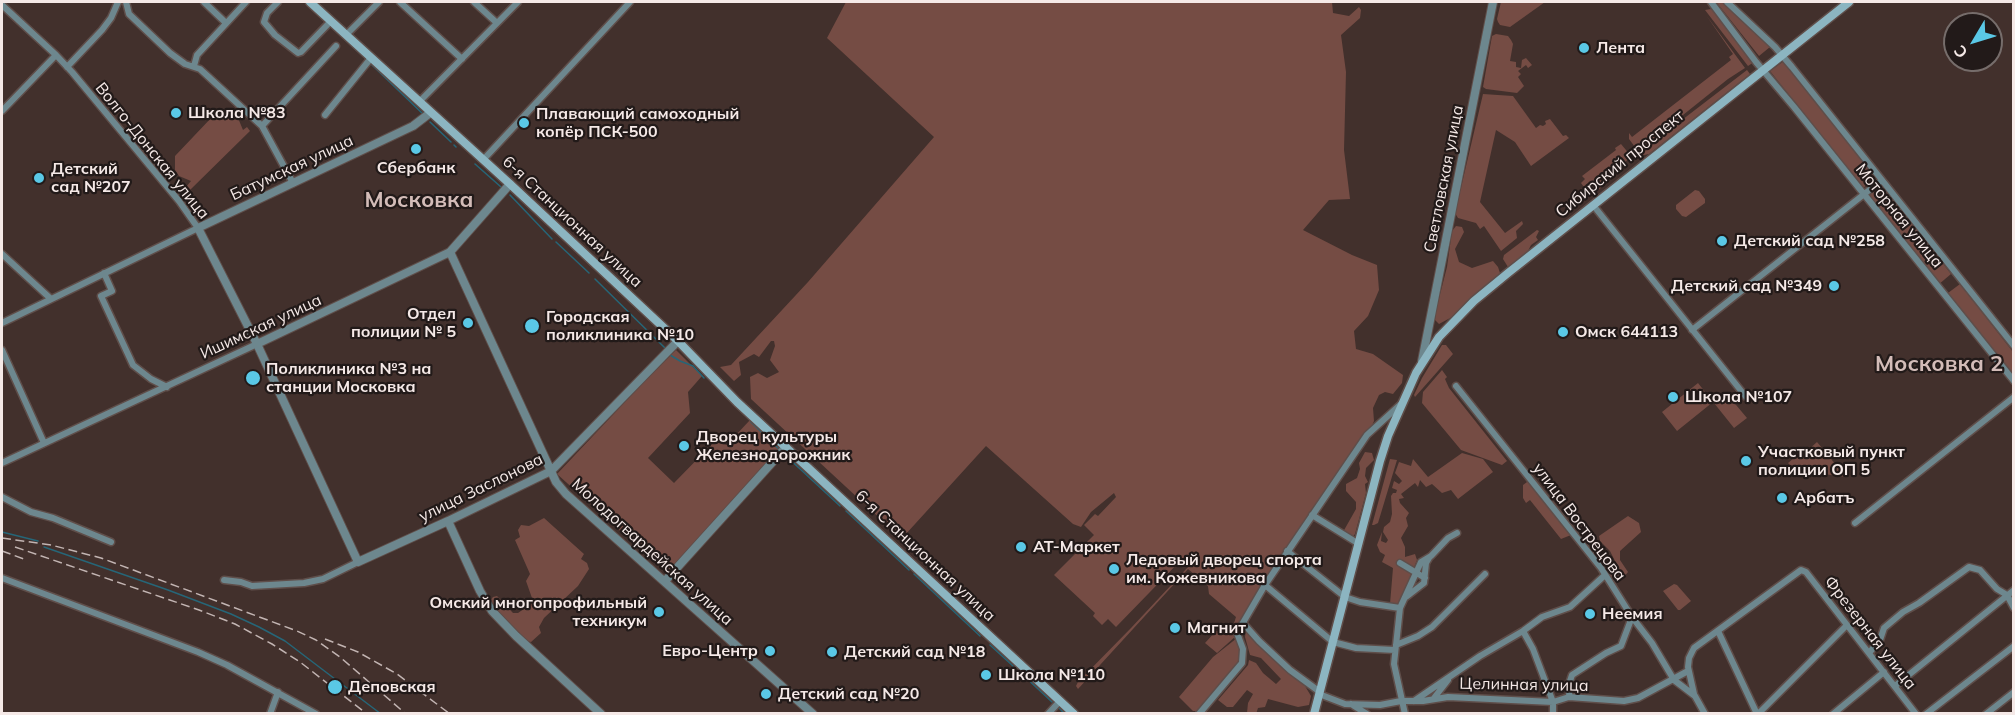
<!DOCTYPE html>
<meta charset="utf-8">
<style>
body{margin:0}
#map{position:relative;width:2015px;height:715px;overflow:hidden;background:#42302c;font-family:Mulish,sans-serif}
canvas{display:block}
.frame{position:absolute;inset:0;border:3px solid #f5e9e7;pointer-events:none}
.north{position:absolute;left:1943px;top:12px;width:60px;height:60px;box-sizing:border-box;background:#221a19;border:2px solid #766d6b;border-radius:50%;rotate:232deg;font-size:16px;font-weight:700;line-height:24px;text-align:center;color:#f5e9e7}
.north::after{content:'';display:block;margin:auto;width:21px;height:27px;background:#5ac8e6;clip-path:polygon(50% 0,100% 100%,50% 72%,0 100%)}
</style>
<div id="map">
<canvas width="2015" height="715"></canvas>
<div class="frame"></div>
<div class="north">С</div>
</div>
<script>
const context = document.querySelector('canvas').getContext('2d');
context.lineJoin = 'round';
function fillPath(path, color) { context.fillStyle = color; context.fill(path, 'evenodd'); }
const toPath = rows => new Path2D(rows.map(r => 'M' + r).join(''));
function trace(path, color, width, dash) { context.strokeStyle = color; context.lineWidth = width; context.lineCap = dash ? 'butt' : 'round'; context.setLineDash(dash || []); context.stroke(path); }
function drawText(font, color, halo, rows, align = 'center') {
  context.font = font + ' Mulish,sans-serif'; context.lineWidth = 4.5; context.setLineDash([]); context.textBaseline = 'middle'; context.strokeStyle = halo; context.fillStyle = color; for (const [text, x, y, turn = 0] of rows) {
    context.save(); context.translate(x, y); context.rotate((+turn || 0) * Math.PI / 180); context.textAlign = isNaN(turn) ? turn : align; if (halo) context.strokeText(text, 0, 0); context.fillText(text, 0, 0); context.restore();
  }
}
fillPath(toPath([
 [846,2,1332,2,1333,13,1349,16,1359,7,1361,10,1360,18,1341,35,1346,72,1344,150,1350,199,1329,200,1303,230,1352,255,1377,265,1379,290,1368,316,1354,331,1356,349,1373,354,1403,375,1402,383,1393,394,1385,392,1379,395,1373,408,1374,421,1371,428,1256,594,1238,628,1233,626,1236,617,1209,594,1208,586,1188,569,1078,689,1076,686,1078,682,1131,628,1188,567,1182,559,1116,627,1108,619,1102,625,1093,616,1095,613,1054,575,1094,535,1084,525,1095,514,1098,516,1116,497,1114,493,1091,512,1081,527,1073,524,986,446,905,535,899,536,751,399,750,377,758,373,767,378,779,372,770,360,775,346,774,341,771,341,759,357,754,354,739,362,741,375,734,381,720,367,731,365,808,282,934,137,827,38],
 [1501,2,1545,2,1510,27,1500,25,1498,22,1497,19],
 [1719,2,1722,2,1770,47,1759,56,1717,3],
 [1711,9,1714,10,1754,62,1748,66,1705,10],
 [1706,15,1745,68,1728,79,1638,151,1629,139,1629,133,1632,137,1731,60,1729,57,1733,54],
 [1496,34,1508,36,1511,40,1513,44,1510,61,1516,62,1516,67,1521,68,1522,60,1526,58,1532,65,1528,68,1526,65,1518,71,1521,74,1518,77,1524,86,1517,93,1486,89,1483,87,1492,36],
 [1784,61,1877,178,1863,188,1770,71],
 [1747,70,1750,74,1649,154,1644,155,1639,153],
 [1483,94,1513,96,1536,128,1540,125,1543,126,1546,124,1545,121,1550,119,1563,136,1566,135,1569,138,1531,166,1515,142,1496,130,1480,202,1505,233,1522,221,1523,224,1516,231,1517,238,1501,251,1484,226,1480,229,1476,223,1458,218,1455,213],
 [225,112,238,118,243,130,247,127,250,131,190,190,186,187,191,181,179,176,175,170,175,156,212,117],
 [1621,144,1631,156,1594,195,1588,188,1586,190,1581,183,1585,179,1582,176,1616,150,1615,148],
 [1880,183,1951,274,1938,285,1866,194],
 [1695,190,1699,191,1705,199,1705,203,1686,217,1682,216,1676,209,1676,205],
 [1456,226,1462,227,1464,232,1455,249,1459,262,1472,268,1493,261,1498,267,1500,273,1499,276,1468,301,1452,317,1439,324,1435,320,1436,310,1447,267,1452,231],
 [1537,230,1539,231,1536,237,1538,240,1531,245,1527,253,1510,267,1508,267,1503,259,1504,255],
 [1960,284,2013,352,2013,376,1948,293],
 [1442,345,1446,345,1453,354,1415,397,1414,395,1422,378],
 [676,350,702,376,688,392,690,413,648,458,674,483,714,442,727,445,733,443,735,436,750,420,780,449,667,573,557,474,642,384],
 [1442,370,1447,377,1445,379,1449,388,1507,461,1502,465,1461,450,1422,403,1423,392],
 [1698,383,1713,402,1677,431,1662,412],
 [1726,393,1747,418,1734,428,1714,403],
 [1817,442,1846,477,1794,470,1788,463,1806,448,1808,450],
 [1365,452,1372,453,1374,460,1366,468,1365,476,1368,482,1365,484,1366,493,1355,534,1352,538,1343,532,1356,509,1356,502,1346,491,1346,484,1357,478,1360,469,1359,463],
 [1462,453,1483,459,1493,472,1458,499,1451,490,1442,493,1432,484,1426,487,1420,480,1418,487,1415,483,1401,494,1404,498,1399,499,1400,503,1409,513,1406,518,1408,526,1401,538,1405,547,1405,557,1415,554,1417,560,1399,606,1390,604,1393,568,1382,562,1385,555,1380,552,1377,545,1382,532,1381,541,1386,543,1388,540,1383,532,1384,527,1390,522,1392,514,1391,496,1393,493,1396,493,1397,490,1392,488,1394,481,1399,484,1402,481,1395,473,1399,462,1411,466,1413,459,1428,477],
 [1390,459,1397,460,1378,523,1374,525,1372,525],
 [1527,482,1531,482,1571,535,1561,539,1530,500,1526,503,1523,498,1523,485],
 [1628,516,1639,523,1641,532,1620,551,1620,560,1628,572,1624,577,1611,578,1609,575,1610,571,1616,563,1610,551,1600,541,1599,536],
 [544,518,584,554,581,559,587,563,589,569,578,586,544,618,539,627,541,633,531,642,526,641,499,616,490,601,493,597,497,596,513,613,518,613,531,604,532,598,526,581,530,574,515,540,520,537,518,530,521,525,529,526],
 [1674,584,1677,585,1691,601,1680,610,1678,610,1663,591],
 [1228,627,1236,636,1217,653,1205,643,1216,631,1224,632],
 [1246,630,1305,686,1311,696,1309,705,1298,707,1268,699,1265,707,1258,708,1256,714,1247,713,1248,703,1253,694,1247,690,1233,707,1227,707,1218,700,1248,665,1249,660,1256,663,1263,673,1276,684,1281,679,1261,658,1250,655,1245,637],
 [1237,638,1242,651,1239,664,1198,711,1193,711,1179,697,1213,657]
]), '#754c44');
trace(toPath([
 [352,46,365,58],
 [372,65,423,114],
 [430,122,451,142],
 [454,145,456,147],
 [475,164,501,187],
 [510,195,552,239],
 [556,242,589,273],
 [595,279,665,348],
 [670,355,680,361,693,366,704,378],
 [751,422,779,449],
 [785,455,840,506],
 [846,511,909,570],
 [2,532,38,541],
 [44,547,168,590,231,614,259,627,285,641,381,714],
 [914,574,980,636],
 [990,645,1013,666],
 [1022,674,1052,702],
 [1059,708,1065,714]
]), '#266678', 1.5);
const minor = toPath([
 [126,2,129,14,170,53,185,64,200,69,262,126,293,183],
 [204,2,226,23],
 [278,2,267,13,264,22,275,35,298,53,301,52,331,21],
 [400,2,462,59],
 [474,2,497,23],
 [1711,2,1756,62,1794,107,2014,381],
 [1727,2,1775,47,1792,67,2014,346],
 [2,5,56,55,72,72,179,201,198,228,2,323],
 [346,35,379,2],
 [194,66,197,55,246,2],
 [67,67,102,30,111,18,118,2],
 [419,102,518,2],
 [2,111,56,55],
 [325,115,371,58],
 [262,126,336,46],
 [483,160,630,2],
 [1593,205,1746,397],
 [2,254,51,299],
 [104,273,112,291,101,296,133,365,151,379,167,387],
 [1692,330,1882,180],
 [2,350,44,443],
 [1456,386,1601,568,1632,617,1652,643,1674,680,1695,696,1705,714],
 [2,463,257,344],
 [2,497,31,512,53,518,111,542],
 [1312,515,1359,544],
 [1855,523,2014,397],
 [1287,551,1345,597,1360,602,1400,608],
 [1400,563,1425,578],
 [2,578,198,652,227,665,316,714],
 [224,580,241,582,252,586,304,583,323,579,358,562],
 [1265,585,1333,642,1356,648,1395,650],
 [1406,597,1424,583,1426,563,1429,558],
 [1243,623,1259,641,1290,670,1320,692],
 [1523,631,1533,649,1553,702,1553,714],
 [1718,631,1757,714],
 [1396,645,1418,636,1432,627,1485,574],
 [1869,653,1880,640,1884,628,1903,612,1919,603,1969,567,1980,570,1997,589,2007,595,2014,608],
 [1895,686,2014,590],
 [1319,694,1345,704,1380,705,1401,701,1423,701,1448,697,1553,702,1569,697,1624,701,1638,698,1688,671],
 [1694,694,1688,667,1689,658,1694,648,1801,570,1806,572,1916,714],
 [1569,697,1570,681,1572,675,1606,653,1621,646,1632,617],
 [1434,698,1448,680],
 [1414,701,1480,656,1523,631,1542,617,1570,607,1605,575],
 [1351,704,1367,714],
 [270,714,278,692],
 [1048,714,1060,701],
 [1199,714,1242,663,1243,649,1237,633,1265,585,1367,435,1401,404],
 [1405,714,1394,664,1400,608,1421,562,1431,556,1448,538,1457,533],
 [1758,714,1847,625],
 [1833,714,1884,672],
 [1926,714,2014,646],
 [1986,714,2014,692]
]);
const tertiary = toPath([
 [430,113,413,126,198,228,257,344,358,562,448,521,551,471,678,341],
 [450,252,556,482,566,494,813,714],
 [257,344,450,252,510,184],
 [1422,361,1493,2],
 [448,521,480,591,492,611,516,636,601,714],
 [665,581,786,447]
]);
const secondary = toPath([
 [310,2,510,184,678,341,737,402,1074,714],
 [1314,714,1380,461,1388,436,1416,373,1439,337,1474,301,1508,273,1849,2]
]);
trace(minor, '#5f4e4a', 9);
trace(tertiary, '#5f4e4a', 10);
trace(secondary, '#5f4e4a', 11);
trace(minor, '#6d878e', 6);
trace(tertiary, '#6d878e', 8);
trace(secondary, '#8cb5c1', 8);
trace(toPath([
 [2,538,51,545,101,558,297,631,316,640,340,657,406,714],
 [15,547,199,610,235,624,272,644,300,662,367,714],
 [2,551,24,559],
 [325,639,358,652,397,674,450,714]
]), '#c2b4b2', 1.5, [9, 4.5]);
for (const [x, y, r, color] of [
 [1584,48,6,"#5ac8e6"],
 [176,113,6,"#5ac8e6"],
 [524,123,6,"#5ac8e6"],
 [416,149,6,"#5ac8e6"],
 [39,178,6,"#5ac8e6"],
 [1722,241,6,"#5ac8e6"],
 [1834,286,6,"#5ac8e6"],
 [468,323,6,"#5ac8e6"],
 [532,326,8,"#5ac8e6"],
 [1563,332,6,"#5ac8e6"],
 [253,378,8,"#5ac8e6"],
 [1673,397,6,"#5ac8e6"],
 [684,446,6,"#5ac8e6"],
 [1746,461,6,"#5ac8e6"],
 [1782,498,6,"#5ac8e6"],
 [1021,547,6,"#5ac8e6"],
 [1114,569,6,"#5ac8e6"],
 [659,612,6,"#5ac8e6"],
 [1590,614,6,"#5ac8e6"],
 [1175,628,6,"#5ac8e6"],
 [770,651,6,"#5ac8e6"],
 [832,652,6,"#5ac8e6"],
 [986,675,6,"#5ac8e6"],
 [335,687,8,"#5ac8e6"],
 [766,694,6,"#5ac8e6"]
]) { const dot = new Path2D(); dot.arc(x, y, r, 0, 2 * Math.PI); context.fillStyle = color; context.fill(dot); trace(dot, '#221a19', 2); }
drawText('bold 16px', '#f5e9e7', '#221a19', [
 ["Лента",1596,48],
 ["Школа №83",188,113],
 ["Плавающий самоходный",536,114],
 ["копёр ПСК-500",536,132],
 ["Сбербанк",416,168,"center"],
 ["Детский",51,169],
 ["сад №207",51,187],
 ["Детский сад №258",1734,241],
 ["Детский сад №349",1822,286,"right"],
 ["Отдел",456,314,"right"],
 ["полиции № 5",456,332,"right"],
 ["Городская",546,317],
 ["поликлиника №10",546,335],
 ["Омск 644113",1575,332],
 ["Поликлиника №3 на",266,369],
 ["станции Московка",266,387],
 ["Школа №107",1685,397],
 ["Дворец культуры",696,437],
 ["Железнодорожник",696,455],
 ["Участковый пункт",1758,452],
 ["полиции ОП 5",1758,470],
 ["Арбатъ",1794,498],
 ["АТ-Маркет",1033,547],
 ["Ледовый дворец спорта",1126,560],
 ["им. Кожевникова",1126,578],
 ["Омский многопрофильный",647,603,"right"],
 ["техникум",647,621,"right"],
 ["Неемия",1602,614],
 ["Магнит",1187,628],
 ["Евро-Центр",758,651,"right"],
 ["Детский сад №18",844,652],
 ["Школа №110",998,675],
 ["Деповская",348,687],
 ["Детский сад №20",778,694]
], 'left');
drawText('16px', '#f5e9e7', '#221a19', [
 ["Волго-Донская улица",152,151,51],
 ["Сибирский проспект",1620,164,-39],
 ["Батумская улица",292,168,-25],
 ["Светловская улица",1444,179,-79],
 ["Моторная улица",1899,216,51],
 ["6-я Станционная улица",572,222,43],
 ["Ишимская улица",261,327,-25],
 ["улица Заслонова",481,488,-26],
 ["улица Вострецова",1579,522,53],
 ["Молодогвардейская улица",652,552,42],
 ["6-я Станционная улица",925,556,43],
 ["Фрезерная улица",1870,633,52],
 ["Целинная улица",1524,685,1]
]);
drawText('bold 22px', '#d3bcb8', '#221a19', [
 ["Московка",419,200],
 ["Московка 2",1939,364]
]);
</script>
